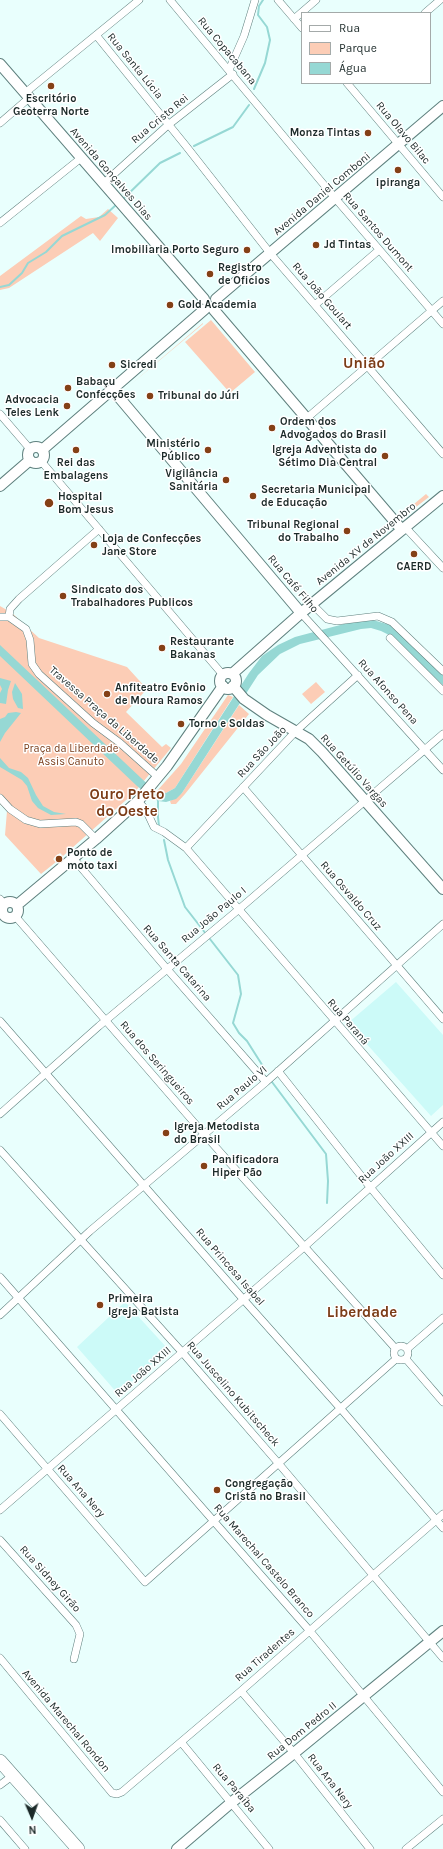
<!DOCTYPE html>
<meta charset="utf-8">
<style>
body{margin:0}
#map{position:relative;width:443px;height:1849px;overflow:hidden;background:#e9fffd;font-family:Karla,sans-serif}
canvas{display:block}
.legend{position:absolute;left:301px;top:12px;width:130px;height:72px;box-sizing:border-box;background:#fff;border:1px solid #a4aaa9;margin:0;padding:5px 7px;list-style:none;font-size:12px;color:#1c2a29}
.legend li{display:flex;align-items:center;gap:8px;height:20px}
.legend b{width:20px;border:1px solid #a4aaa9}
.north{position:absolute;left:12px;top:1797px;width:40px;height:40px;-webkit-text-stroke:3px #fff;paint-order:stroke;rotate:178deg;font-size:11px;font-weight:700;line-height:16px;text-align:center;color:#1c2a29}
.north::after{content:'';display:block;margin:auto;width:14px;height:18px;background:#1c2a29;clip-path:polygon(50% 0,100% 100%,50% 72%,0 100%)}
</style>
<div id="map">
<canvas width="443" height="1849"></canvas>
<ul class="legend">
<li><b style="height:5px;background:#fff"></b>Rua</li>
<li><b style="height:11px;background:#fccdb6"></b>Parque</li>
<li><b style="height:11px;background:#96d8d4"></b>Água</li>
</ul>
<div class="north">N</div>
</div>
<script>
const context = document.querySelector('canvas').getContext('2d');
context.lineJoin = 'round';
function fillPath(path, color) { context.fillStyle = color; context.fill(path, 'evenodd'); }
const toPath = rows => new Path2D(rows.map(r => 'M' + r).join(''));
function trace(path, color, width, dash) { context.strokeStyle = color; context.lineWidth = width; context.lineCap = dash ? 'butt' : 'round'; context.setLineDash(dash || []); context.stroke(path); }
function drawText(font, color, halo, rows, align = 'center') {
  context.font = font + ' Karla,sans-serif'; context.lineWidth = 3; context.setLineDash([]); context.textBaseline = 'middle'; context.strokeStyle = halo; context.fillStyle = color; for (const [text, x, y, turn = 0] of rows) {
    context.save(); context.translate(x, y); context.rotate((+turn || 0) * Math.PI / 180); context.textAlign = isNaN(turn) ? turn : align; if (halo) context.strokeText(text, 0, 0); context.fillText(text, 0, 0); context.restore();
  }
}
fillPath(toPath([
 [396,982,443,1035,443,1105,431,1116,348,1023],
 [125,1302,168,1349,118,1394,77,1347]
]), '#ccfaf8');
fillPath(toPath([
 [108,209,118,218,100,241,93,233,9,288,0,290,0,276,81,216,86,219,99,217],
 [211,320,255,372,230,393,185,342],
 [203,323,203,324,129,386],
 [426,494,429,497,416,507,414,504],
 [0,606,12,613,39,638,127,667,147,689,126,712,162,747,166,744,171,748,134,793,63,856,60,853,53,859,56,862,41,874,5,835,7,811,0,804],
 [316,682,325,692,311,704,302,694],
 [228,695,233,697,175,788,166,793,156,792,181,764],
 [239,705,249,714,185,794,176,804,171,804,170,801,182,793]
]), '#fccdb6');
fillPath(toPath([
 [359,620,373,620,390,625,443,674,443,685,389,635,381,631,371,628,361,629,300,644,280,654,258,675,182,793,176,799,166,802,158,801,151,797,137,786,0,656,0,645,141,778,156,792,166,793,175,788,249,673,262,656,278,645,295,637],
 [0,678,11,681,8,690,6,704,0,703,0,693,2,689,0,685],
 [15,683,22,694,23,709,18,708,13,699,12,692],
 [16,712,21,713,5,733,0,742,0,719,5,717,8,713],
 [0,758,9,768,21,772,28,778,36,795,43,806,54,812,66,814,51,815,38,808,32,801,27,786,22,780,0,767]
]), '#96d8d4');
trace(toPath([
 [254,89,265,63,270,40,267,27,258,15,259,6,263,0],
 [194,146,233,127,249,105],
 [122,200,160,163,180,153],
 [0,287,9,285,22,273,28,263,46,252,62,236,105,215,117,204],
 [158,799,158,817,159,826],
 [164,840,168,860,185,907,238,975,241,994,233,1023,239,1033,247,1041,266,1071],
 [272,1082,326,1154,328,1181,327,1203]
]), '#96d8d4', 2);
const street = toPath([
 [170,0,335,198,443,324],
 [278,0,302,28],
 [425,13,440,0],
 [294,19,316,0],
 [96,35,186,146,270,253,443,454],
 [229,70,244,36,255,0],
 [347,83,443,197],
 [25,93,139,0],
 [0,123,29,98],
 [104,183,168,125,233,74],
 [0,223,81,158],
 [315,305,379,250],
 [0,414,30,449],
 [307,418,443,301],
 [41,461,223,675],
 [405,527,443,568],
 [312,604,327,619,337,621,378,616,392,622,443,671],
 [301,613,443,770],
 [0,617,9,617,26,629,30,640,32,664,39,674,93,723,120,743,158,777],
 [9,617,10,609,19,599,99,529],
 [390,638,443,691],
 [243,787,443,1019],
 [0,798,10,809,26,820,40,824,76,822,81,824,96,839],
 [138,801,146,810,154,827,164,832,186,848,443,1146],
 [186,848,296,731,358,675],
 [73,858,167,969,266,1082],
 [0,899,4,904],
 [16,917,204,1134,395,1348],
 [0,1021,243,1299,341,1409,443,1528],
 [278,1071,370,1187,443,1275],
 [0,1114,99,1026,238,910,443,734],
 [0,1150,182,1352,279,1464,443,1658],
 [0,1277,309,1630,443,1792],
 [0,1315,90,1231,266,1082,443,924],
 '394 1353a7 7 0 1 1 14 0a7 7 0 1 1-14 0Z',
 [407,1349,443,1318],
 [406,1359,443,1402],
 [0,1414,145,1582,396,1359],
 [0,1510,304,1247,443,1122],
 [0,1540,76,1625,80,1634,74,1659],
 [0,1658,112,1793,117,1794,122,1792,241,1691,443,1514],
 [241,1691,294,1753,370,1849],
 [181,1742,269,1849],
 [0,1785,12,1776],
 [0,1820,25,1849],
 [406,1849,443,1819]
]);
const secondary = toPath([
 [0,64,204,299],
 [216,299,443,106],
 [214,310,402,530],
 [112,389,301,613],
 '28 455a8 8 0 1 1 16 0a8 8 0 1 1-16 0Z',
 [42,450,205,309],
 [0,486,30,460],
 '220 681a8 8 0 1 1 16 0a8 8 0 1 1-16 0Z',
 [232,674,301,613,443,496],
 [233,686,244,699,267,715,309,739,322,752,443,889],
 '2 910a8 8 0 1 1 16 0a8 8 0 1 1-16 0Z',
 [17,905,96,839,138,801,167,766,223,686],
 [177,1849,232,1802,294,1753,443,1631]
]);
const highway = toPath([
 [0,1761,78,1849]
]);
trace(street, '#5f807e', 8);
trace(secondary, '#5f807e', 12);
trace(highway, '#5f807e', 14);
trace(street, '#fff', 7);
trace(secondary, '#fff', 10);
trace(highway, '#fff', 13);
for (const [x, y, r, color] of [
 [51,86,4,"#844016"],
 [368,133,4,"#844016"],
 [398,170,4,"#844016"],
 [316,245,4,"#844016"],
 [247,250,4,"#844016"],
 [210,274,4,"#844016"],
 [170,305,4,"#844016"],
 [112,365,4,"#844016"],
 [68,388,4,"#844016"],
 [150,396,4,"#844016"],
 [67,406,4,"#844016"],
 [272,428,4,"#844016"],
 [76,450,4,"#844016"],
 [208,450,4,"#844016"],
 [385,456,4,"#844016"],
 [226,480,4,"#844016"],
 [253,496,4,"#844016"],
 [49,503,5,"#844016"],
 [347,531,4,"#844016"],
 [94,545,4,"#844016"],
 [414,554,4,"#844016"],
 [63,596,4,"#844016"],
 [162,648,4,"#844016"],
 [107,694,4,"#844016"],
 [181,724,4,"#844016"],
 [59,859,4,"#844016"],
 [166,1133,4,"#844016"],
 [204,1166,4,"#844016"],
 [100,1305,4,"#844016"],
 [217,1490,4,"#844016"]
]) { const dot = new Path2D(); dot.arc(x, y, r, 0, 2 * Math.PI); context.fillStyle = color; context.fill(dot); trace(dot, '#fff', 1.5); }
drawText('11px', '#1c2a29', '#fff', [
 ["Rua Copacabana",227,51,50],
 ["Rua Santa Lúcia",135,66,51],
 ["Rua Cristo Rei",160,119,-40],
 ["Rua Olavo Bilac",403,133,50],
 ["Avenida Gonçalves Dias",111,174,49],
 ["Avenida Daniel Comboni",322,194,-40],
 ["Rua Santos Dumont",378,232,49],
 ["Rua João Goulart",322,296,49],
 ["Avenida XV de Novembro",366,544,-39],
 ["Rua Café Filho",293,584,50],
 ["Rua Afonso Pena",388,692,48],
 ["Travessa Praça da Liberdade",104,715,41],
 ["Rua São João",262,752,-47],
 ["Rua Getúlio Vargas",354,771,48],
 ["Rua Osvaldo Cruz",351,896,49],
 ["Rua João Paulo I",214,915,-40],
 ["Rua Santa Catarina",177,963,49],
 ["Rua Paraná",348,1022,49],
 ["Rua dos Seringueiros",157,1063,49],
 ["Rua Paulo VI",242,1088,-40],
 ["Rua João XXIII",386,1158,-42],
 ["Rua Princesa Isabel",230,1267,49],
 ["Rua João XXIII",143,1372,-41],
 ["Rua Juscelino Kubitscheck",233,1394,49],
 ["Rua Ana Nery",81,1491,49],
 ["Rua Marechal Castelo Branco",264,1561,49],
 ["Rua Sidney Girão",50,1579,48],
 ["Rua Tiradentes",265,1655,-41],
 ["Avenida Marechal Rondon",66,1721,50],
 ["Rua Dom Pedro II",302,1731,-39],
 ["Rua Ana Nery",330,1781,52],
 ["Rua Paraíba",234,1788,50]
]);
drawText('bold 11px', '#1c2a29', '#fff', [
 ["Escritório",51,99,"center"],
 ["Geoterra Norte",51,112,"center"],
 ["Monza Tintas",360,133,"right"],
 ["ipiranga",398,183,"center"],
 ["Jd Tintas",324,245],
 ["Imobiliaria Porto Seguro",239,250,"right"],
 ["Registro",218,268],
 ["de Oficios",218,281],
 ["Gold Academia",178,305],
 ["Sicredi",120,365],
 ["Babaçu",76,382],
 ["Confecções",76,395],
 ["Tribunal do Júri",158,396],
 ["Advocacia",59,400,"right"],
 ["Teles Lenk",59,413,"right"],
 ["Ordem dos",280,422],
 ["Advogados do Brasil",280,435],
 ["Ministério",200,444,"right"],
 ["Público",200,457,"right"],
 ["Igreja Adventista do",377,450,"right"],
 ["Sétimo Dia Central",377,463,"right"],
 ["Rei das",76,463,"center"],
 ["Embalagens",76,476,"center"],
 ["Vigilância",218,474,"right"],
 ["Sanitária",218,487,"right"],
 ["Secretaria Municipal",261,490],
 ["de Educação",261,503],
 ["Hospital",58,497],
 ["Bom Jesus",58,510],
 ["Tribunal Regional",339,525,"right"],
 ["do Trabalho",339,538,"right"],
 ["Loja de Confecções",102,539],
 ["Jane Store",102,552],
 ["CAERD",414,567,"center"],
 ["Sindicato dos",71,590],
 ["Trabalhadores Publicos",71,603],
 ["Restaurante",170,642],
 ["Bakanas",170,655],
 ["Anfiteatro Evônio",115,688],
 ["de Moura Ramos",115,701],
 ["Torno e Soldas",189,724],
 ["Ponto de",67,853],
 ["moto taxi",67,866],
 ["Igreja Metodista",174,1127],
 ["do Brasil",174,1140],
 ["Panificadora",212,1160],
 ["Hiper Pão",212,1173],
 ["Primeira",108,1299],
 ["Igreja Batista",108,1312],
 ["Congregação",225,1484],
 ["Cristã no Brasil",225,1497]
], 'left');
drawText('11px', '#793c19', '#fff', [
 ["Praça da Liberdade",71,749],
 ["Assis Canuto",71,762]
]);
drawText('bold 15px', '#7b3c17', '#fff', [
 ["União",364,364],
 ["Ouro Preto",127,795],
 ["do Oeste",127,812],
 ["Liberdade",362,1313]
]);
</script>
